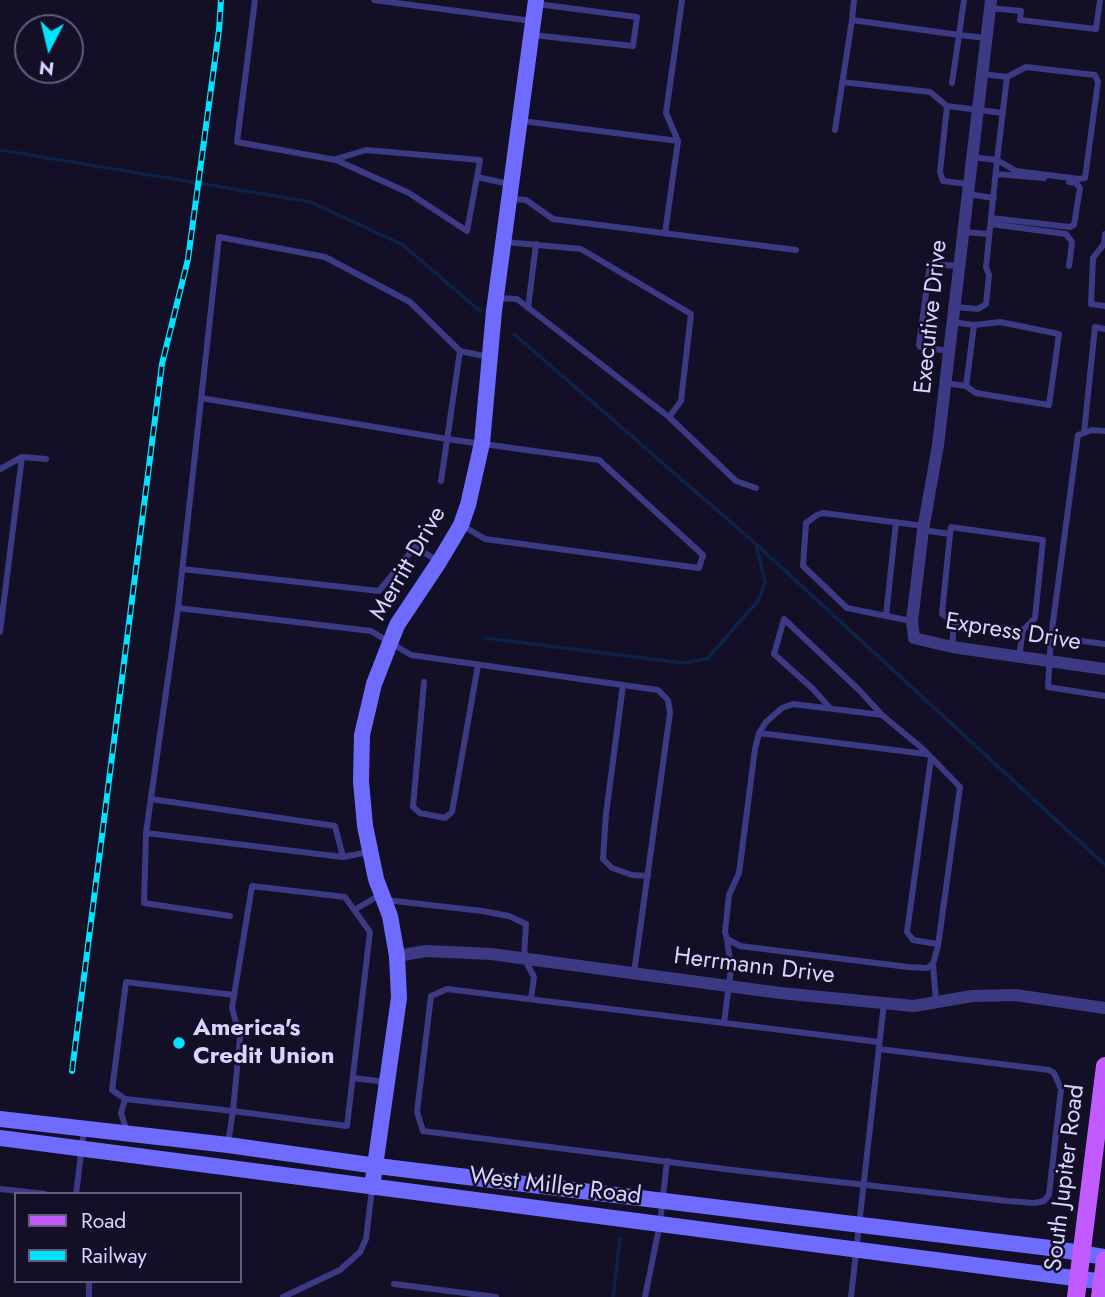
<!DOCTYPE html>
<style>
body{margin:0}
#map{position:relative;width:1105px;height:1297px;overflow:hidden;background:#130f26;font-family:Jost,sans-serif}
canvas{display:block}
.legend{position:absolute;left:14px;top:1192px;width:228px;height:91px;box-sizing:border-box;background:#130f26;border:2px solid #625e7d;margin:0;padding:9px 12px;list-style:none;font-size:21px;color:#d9d4ff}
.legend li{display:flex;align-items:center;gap:14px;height:35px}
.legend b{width:35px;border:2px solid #625e7d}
.north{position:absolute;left:14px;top:14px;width:70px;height:70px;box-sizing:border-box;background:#130f26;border:2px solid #625e7d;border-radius:50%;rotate:187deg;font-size:19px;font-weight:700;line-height:28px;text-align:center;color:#d9d4ff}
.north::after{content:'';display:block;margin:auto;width:24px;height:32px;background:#00e5ff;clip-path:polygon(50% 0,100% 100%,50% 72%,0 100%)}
</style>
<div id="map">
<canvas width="1105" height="1297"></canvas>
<ul class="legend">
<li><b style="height:9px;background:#c25bff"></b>Road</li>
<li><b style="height:9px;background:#00e5ff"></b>Railway</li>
</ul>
<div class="north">N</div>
</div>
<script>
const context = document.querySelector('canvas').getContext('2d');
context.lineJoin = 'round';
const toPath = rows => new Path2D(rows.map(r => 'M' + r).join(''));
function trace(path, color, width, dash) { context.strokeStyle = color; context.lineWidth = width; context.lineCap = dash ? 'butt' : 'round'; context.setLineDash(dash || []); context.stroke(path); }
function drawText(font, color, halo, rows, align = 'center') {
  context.font = font + ' Jost,sans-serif'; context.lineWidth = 5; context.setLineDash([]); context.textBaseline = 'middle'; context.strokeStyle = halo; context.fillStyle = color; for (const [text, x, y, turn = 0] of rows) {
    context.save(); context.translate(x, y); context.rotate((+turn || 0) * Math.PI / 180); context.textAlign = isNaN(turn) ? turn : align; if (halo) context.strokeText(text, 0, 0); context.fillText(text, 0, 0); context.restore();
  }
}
trace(toPath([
 [0,150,311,202,403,245,480,311],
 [514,334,756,544,1105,865],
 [486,638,683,663,707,659,759,600,765,582,756,545],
 [613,1297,620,1239]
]), '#0c2248', 3.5);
trace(toPath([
 [255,0,237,142,336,160,409,193,467,231,477,177,509,184],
 [374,0,532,21],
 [854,0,852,20,959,35,964,0],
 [990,8,1021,11,1020,20,1096,29,1100,0],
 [533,35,633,46,637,17,537,4],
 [842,82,930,92,947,106],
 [952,83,959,35,986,38],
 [522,121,678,141],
 [835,130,852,20],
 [972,157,997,160,1007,77,982,74],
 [336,159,366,150,480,160,477,177],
 [997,160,1016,171,1079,179,1085,178,1098,82,1095,75,1026,67,1007,77],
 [997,174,1044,178],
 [968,184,943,181,940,172,947,106,1003,113],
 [967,194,994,198],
 [512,199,526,200,553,219,796,250],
 [991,218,1070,227,1074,225,1080,188,1076,183,1069,182],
 [991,224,1066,234,1072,242,1069,266],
 [964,232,989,234],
 [665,233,678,141,666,113,682,0],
 [1105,234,1104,244,1093,258,1091,304,1105,306],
 [505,242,581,249,691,314,681,401,669,417],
 [496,298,517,299,669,417,736,481,756,488],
 [954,307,978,309,986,304,989,275,986,267,997,160],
 [528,308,536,244],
 [460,351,489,357],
 [949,351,920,347,919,345,930,264,958,266],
 [945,383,966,386,976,393,1049,405,1059,334,1000,322,974,325,952,322],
 [966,386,974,325],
 [201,398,447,439,599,460,703,555,699,568,485,539,463,526],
 [1105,431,1092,430,1078,435,1051,637,1105,644],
 [1084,433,1095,327,1105,329],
 [0,469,22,457],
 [923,530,950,534,942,614,954,622,1023,630,1019,657],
 [950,534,951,527,1043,540,1035,618,1023,630],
 [182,569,379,591,415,547,438,561],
 [178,608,371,631,411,655,658,690,668,700,670,713,634,973],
 [886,616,896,522],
 [911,621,847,608,803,566,806,523,817,515,823,513,924,526],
 [0,632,22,457,46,459],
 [1051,637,1048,687,1105,696],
 [952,647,954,622],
 [424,682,413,807,420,813,445,818,452,812,478,665],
 [623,685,606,814,603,859,612,868,632,875,648,876],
 [830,708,813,689,774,654,784,619,859,690,882,715],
 [759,733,926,754],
 [931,758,907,932,913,940,938,944],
 [151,799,335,826,343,857],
 [146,833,343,857,369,852],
 [386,900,482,911,509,916,526,924,524,958,534,977,531,999],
 [354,910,380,895],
 [230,916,144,903,146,833,178,608,219,237,325,257,410,302,460,351,441,481],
 [933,964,927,968,908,967,740,946,727,939,725,932,729,895,739,873,755,749,759,733,766,722,782,708,793,704,882,715,923,749,960,787,938,946,933,964,936,1002],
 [724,1023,731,969,727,939],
 [879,1049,1049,1070,1054,1073,1061,1089,1049,1195,1044,1201,1035,1203,1008,1201,741,1171,423,1131,417,1112,431,996,447,989,879,1042],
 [353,1078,386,1082],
 [125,1099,121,1113,127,1132],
 [228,1143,233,1111,240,1037,232,1008,252,886,345,897,370,932,347,1126,233,1111,125,1099,112,1090,126,982,234,995],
 [0,1189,45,1194],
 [76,1194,84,1129],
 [394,1284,496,1297],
 [89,1297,89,1281],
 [283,1297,340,1270,360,1252,366,1239,372,1189],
 [645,1297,660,1223,667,1161],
 [851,1297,884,1003]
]), '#3d3a85', 6);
trace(toPath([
 [991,0,938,445,923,530,912,621,914,638,952,647,1105,669],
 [397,956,426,951,491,954,780,993,914,1006,972,996,1015,995,1105,1008]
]), '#3d3a85', 12);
trace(toPath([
 [0,1119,228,1145,377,1166,1050,1248,1105,1257],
 [0,1138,1105,1282],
 [372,1187,399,998,397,956,390,916,376,879,365,826,361,781,362,735,374,684,397,625,439,562,461,525,468,505,482,443,494,311,536,0]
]), '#6f6bff', 16);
trace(toPath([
 [1076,1297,1105,1066],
 [1100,1297,1105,1260]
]), '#c25bff', 18);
const rail = toPath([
 [72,1071,162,364,188,259,219,30,221,0]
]);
trace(rail, '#00e5ff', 6);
trace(rail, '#130f26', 3.5, [10]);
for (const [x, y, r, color] of [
 [179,1043,7,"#00e5ff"]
]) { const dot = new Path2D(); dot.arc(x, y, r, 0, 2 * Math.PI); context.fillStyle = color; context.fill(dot); trace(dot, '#130f26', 2.5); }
drawText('24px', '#d9d4ff', '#130f26', [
 ["Executive Drive",932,317,-84],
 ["Merritt Drive",409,564,-60],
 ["Express Drive",1013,633,9],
 ["Herrmann Drive",754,967,7],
 ["South Jupiter Road",1066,1178,-83],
 ["West Miller Road",555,1187,7]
]);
drawText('bold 24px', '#d9d4ff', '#130f26', [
 ["America's",193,1029],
 ["Credit Union",193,1057]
], 'left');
</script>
